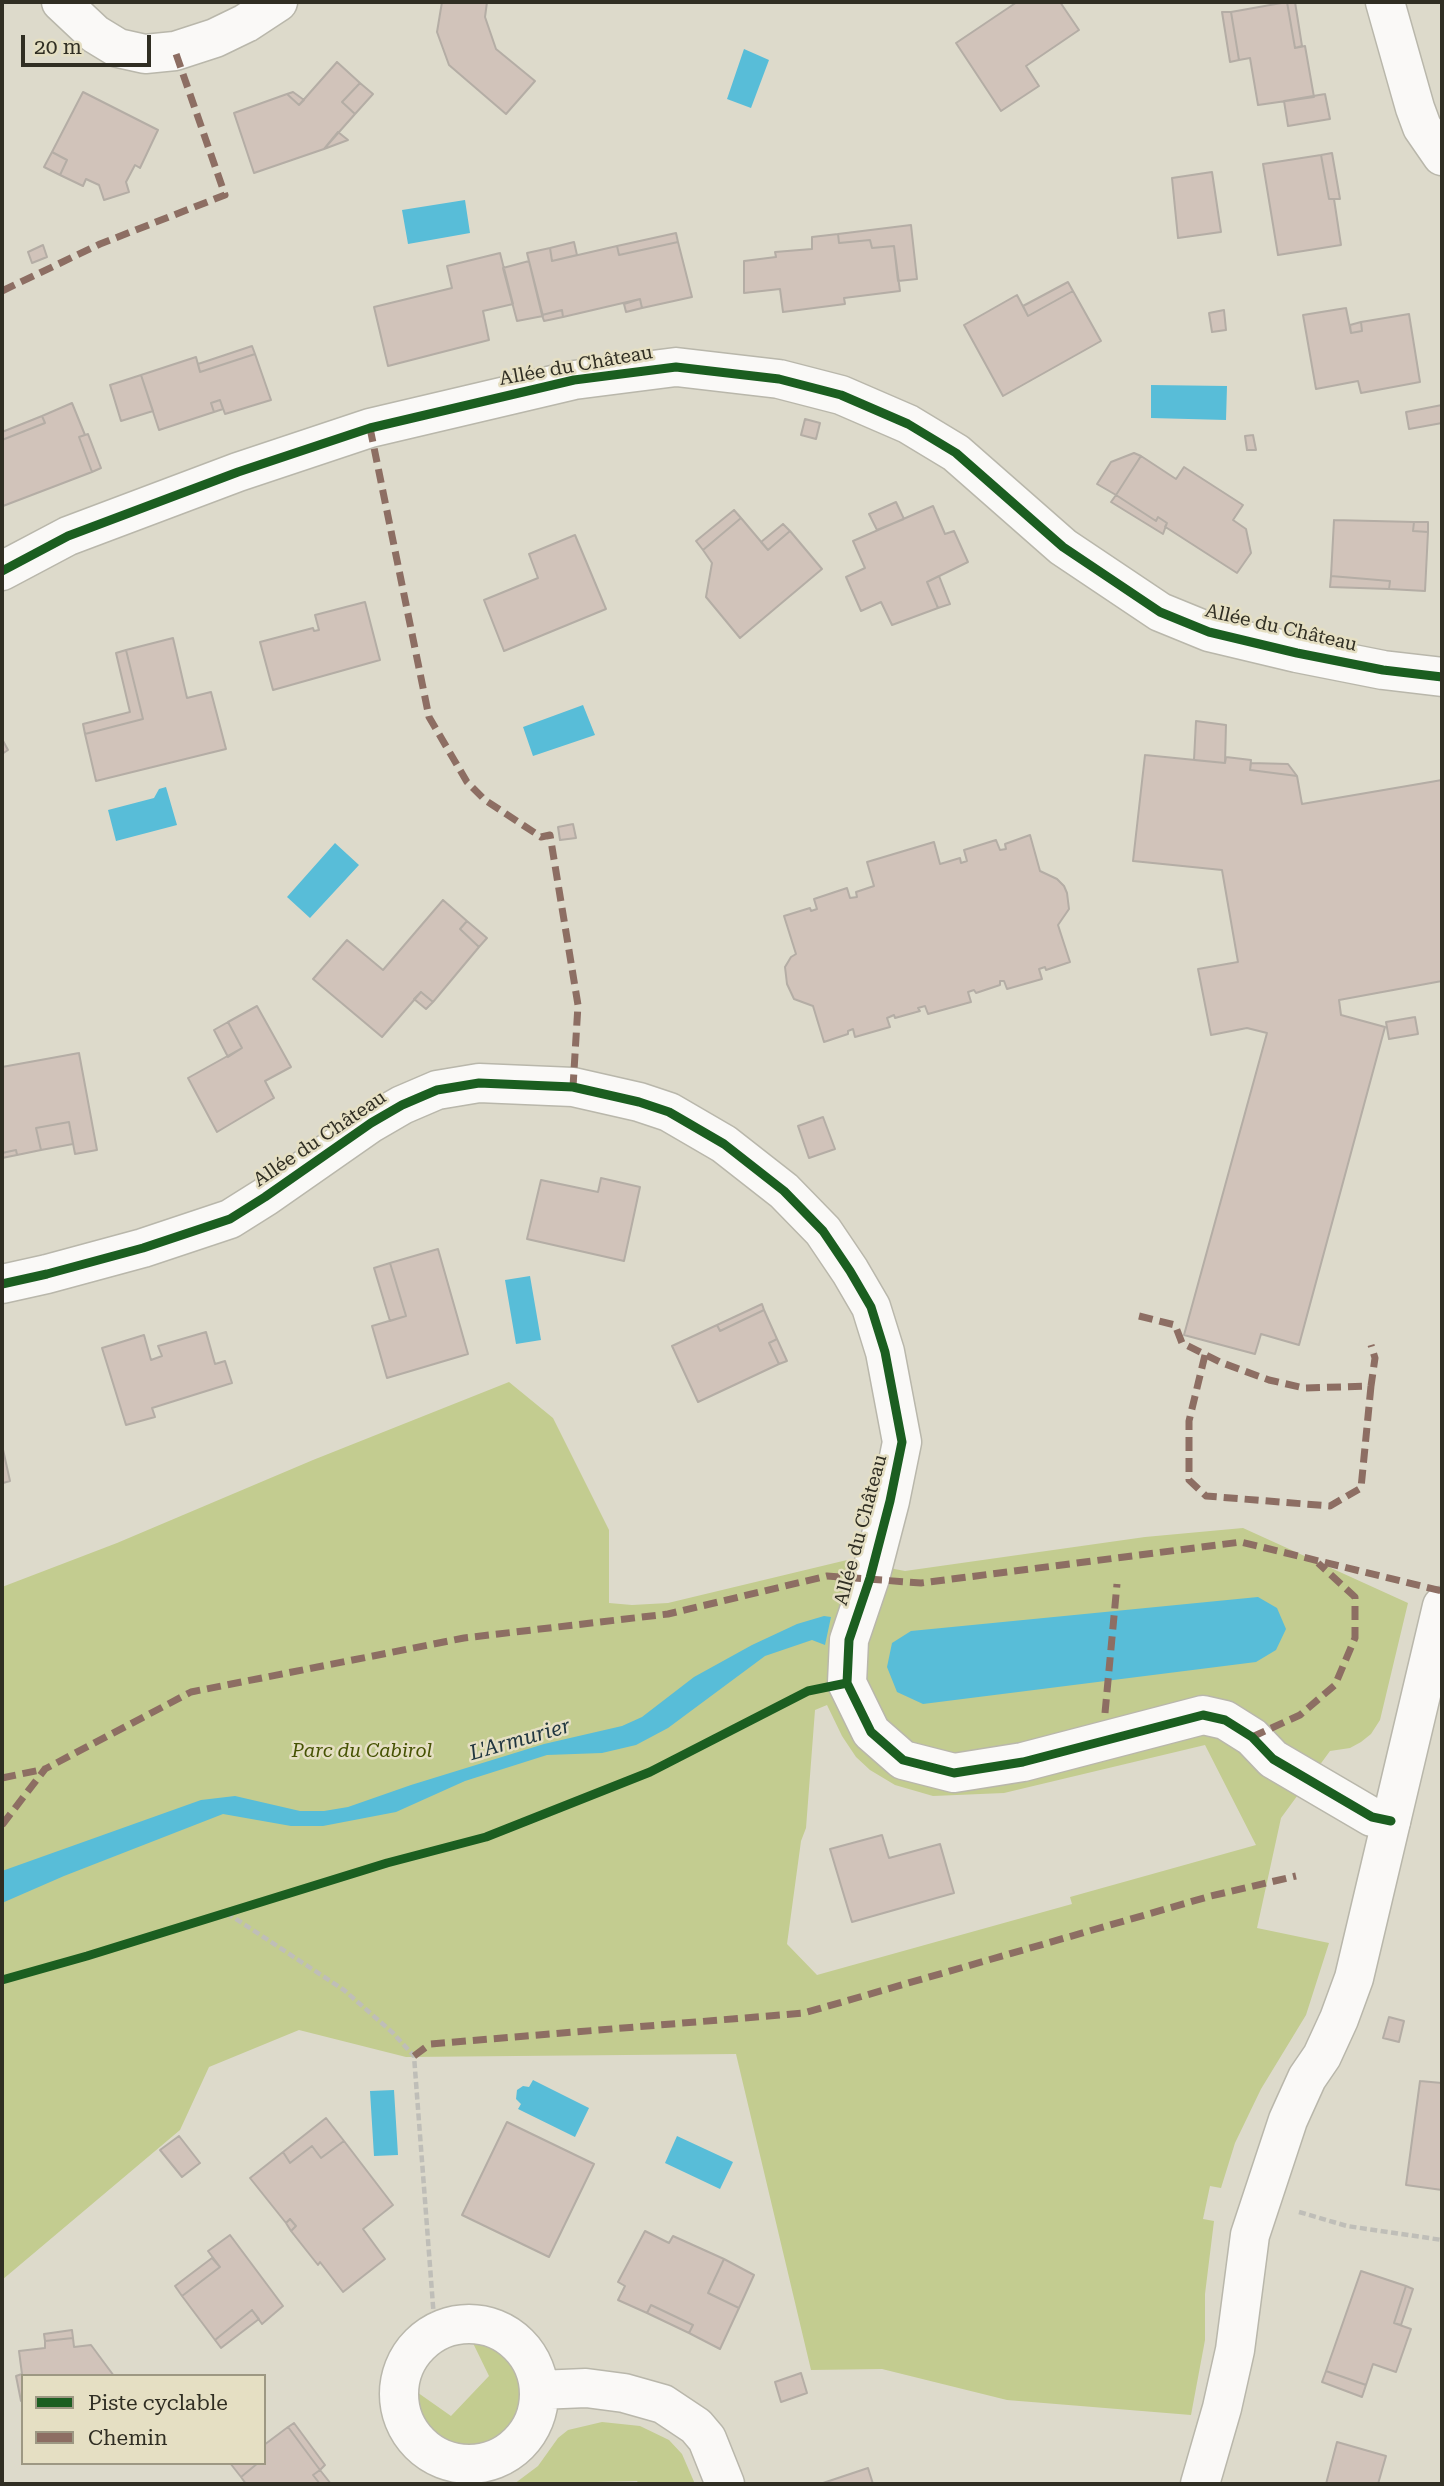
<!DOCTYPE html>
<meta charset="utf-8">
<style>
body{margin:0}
#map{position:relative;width:1444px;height:2486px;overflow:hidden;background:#dddacb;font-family:"Roboto Serif",serif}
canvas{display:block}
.frame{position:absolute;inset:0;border:4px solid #302e23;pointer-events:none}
.legend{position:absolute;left:21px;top:2374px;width:245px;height:91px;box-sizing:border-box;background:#e5dfc3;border:2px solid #9d9883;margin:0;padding:9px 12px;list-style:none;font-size:21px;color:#302e23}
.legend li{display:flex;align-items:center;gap:14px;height:35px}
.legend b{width:35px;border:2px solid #9d9883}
.scale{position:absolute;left:21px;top:35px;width:130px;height:32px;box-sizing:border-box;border:4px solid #302e23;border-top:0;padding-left:9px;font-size:21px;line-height:24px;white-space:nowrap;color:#302e23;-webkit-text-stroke:5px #e5dfc3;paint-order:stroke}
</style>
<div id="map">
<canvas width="1444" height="2486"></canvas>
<div class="frame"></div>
<ul class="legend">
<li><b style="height:9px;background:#1b5e20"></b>Piste cyclable</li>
<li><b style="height:9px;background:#8d6e63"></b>Chemin</li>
</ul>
<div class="scale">20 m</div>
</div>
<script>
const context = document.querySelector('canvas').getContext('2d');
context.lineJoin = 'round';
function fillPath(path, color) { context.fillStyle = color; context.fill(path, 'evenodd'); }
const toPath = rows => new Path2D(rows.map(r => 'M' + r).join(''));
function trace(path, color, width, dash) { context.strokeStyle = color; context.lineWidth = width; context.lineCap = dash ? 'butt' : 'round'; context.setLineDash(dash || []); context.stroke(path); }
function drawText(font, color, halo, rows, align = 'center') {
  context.font = font + ' "Roboto Serif",serif'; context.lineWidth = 5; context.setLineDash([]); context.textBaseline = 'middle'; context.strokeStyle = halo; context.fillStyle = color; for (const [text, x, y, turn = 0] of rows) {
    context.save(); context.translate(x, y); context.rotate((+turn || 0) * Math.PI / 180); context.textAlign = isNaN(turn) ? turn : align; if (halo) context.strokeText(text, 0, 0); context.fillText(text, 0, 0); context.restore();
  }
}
fillPath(toPath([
 [509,1382,553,1418,609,1530,609,1603,632,1605,668,1603,847,1560,905,1571,1145,1537,1243,1528,1408,1603,1380,1720,1371,1734,1361,1742,1350,1748,1330,1751,1281,1818,1257,1928,1329,1943,1306,2015,1261,2089,1235,2143,1221,2188,1210,2186,1203,2219,1214,2221,1205,2294,1205,2340,1191,2415,1007,2400,882,2369,811,2370,736,2054,406,2057,299,2030,209,2067,180,2130,2,2280,2,1587,117,1543,313,1460],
 [827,1705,842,1736,856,1757,870,1770,895,1785,933,1796,1004,1793,1205,1745,1256,1845,1070,1897,1072,1904,817,1975,787,1944,801,1841,806,1828,815,1710],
 [472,2341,492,2347,508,2360,518,2378,520,2399,515,2419,502,2435,484,2445,463,2448,443,2442,426,2429,416,2410,414,2390,451,2416,489,2376],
 [602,2422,640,2426,669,2440,682,2454,695,2484,639,2484,637,2481,514,2484,538,2466,558,2438,568,2430]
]), '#c3cc90');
fillPath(toPath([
 [744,49,769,60,751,108,727,99],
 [465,200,470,233,408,244,402,210],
 [1151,385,1227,386,1226,420,1151,418],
 [583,705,595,735,533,756,523,727],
 [166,787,177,825,116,841,108,810,154,798,159,789],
 [335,843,359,865,310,918,287,897],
 [530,1276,541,1340,516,1344,505,1280],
 [1258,1597,1277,1608,1286,1629,1276,1650,1256,1662,923,1704,897,1692,887,1667,892,1643,911,1631],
 [824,1616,831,1617,825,1645,812,1640,765,1656,668,1728,636,1745,602,1753,547,1755,465,1781,396,1812,323,1826,291,1826,223,1814,64,1876,2,1903,2,1871,201,1800,235,1796,300,1811,324,1811,348,1807,411,1785,544,1744,622,1726,642,1717,694,1677,752,1645,797,1624],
 [533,2080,589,2108,575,2137,518,2109,521,2104,516,2099,517,2090,523,2086,529,2087],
 [394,2090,398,2155,374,2156,370,2091],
 [677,2136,733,2162,720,2189,665,2163]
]), '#58bdd8');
const building = toPath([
 [442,2,487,2,485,17,496,49,535,81,506,114,449,65,437,32,442,2],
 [1017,2,1060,2,1079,30,1026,66,1039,86,1001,111,956,43,1017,2],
 [1287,2,1295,48,1305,46,1314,97,1258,105,1250,58,1239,60,1231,12,1287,2],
 [1287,2,1295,2,1302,46,1295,48,1287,2],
 [1222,12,1231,12,1239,60,1230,62,1222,12],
 [337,62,360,83,342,102,355,114,324,149,254,173,234,113,287,94,299,105,337,62],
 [360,83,373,94,355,114,342,102,360,83],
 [83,92,158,130,140,168,135,165,126,182,129,192,104,200,99,185,86,179,83,186,60,175,67,160,52,152,83,92],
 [293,92,304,100,299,105,287,94,293,92],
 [1325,94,1330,119,1288,126,1284,101,1325,94],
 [338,132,348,140,324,149,338,132],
 [52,152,67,160,60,175,44,167,52,152],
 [1332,153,1340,199,1329,199,1321,155,1332,153],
 [1321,155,1329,199,1334,199,1341,245,1278,255,1263,164,1321,155],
 [1212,172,1221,232,1178,238,1172,178,1212,172],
 [911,225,917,279,898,281,894,246,872,248,870,240,839,243,838,234,911,225],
 [676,233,678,242,619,255,617,246,676,233],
 [838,234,839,243,870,240,872,248,894,246,900,291,844,298,845,304,783,312,780,289,744,293,744,261,776,257,775,252,812,249,812,237,838,234],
 [574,242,577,255,552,261,550,248,574,242],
 [678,242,692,297,642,308,640,299,563,317,562,310,542,315,527,253,550,248,552,261,617,246,619,255,678,242],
 [43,245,47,257,32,263,28,252,43,245],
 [500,253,513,304,483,311,489,340,388,366,374,307,452,288,447,266,500,253],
 [529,261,543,316,517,321,503,268,529,261],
 [1068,282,1073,291,1028,316,1023,306,1068,282],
 [1073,291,1101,341,1003,396,964,325,1017,295,1028,316,1073,291],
 [640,299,642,308,626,312,624,304,640,299],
 [1346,308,1351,333,1362,331,1361,322,1409,314,1420,382,1361,393,1358,381,1316,389,1303,315,1346,308],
 [562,310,563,317,544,321,542,315,562,310],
 [1224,310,1226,330,1212,332,1209,313,1224,310],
 [1361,322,1362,331,1351,333,1350,325,1361,322],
 [252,346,255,354,200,372,198,364,252,346],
 [255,354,271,400,225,414,220,400,211,403,214,412,159,430,141,375,196,357,200,372,255,354],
 [141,375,153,411,121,421,110,385,141,375],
 [220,400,223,409,214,412,211,403,220,400],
 [72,403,85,435,79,437,92,472,3,506,2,440,45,423,42,416,72,403],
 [1442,405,1442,423,1409,429,1406,412,1442,405],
 [42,416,45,423,2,440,2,432,42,416],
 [805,419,820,423,816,439,801,435,805,419],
 [88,434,101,468,92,472,79,437,88,434],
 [1253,435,1256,450,1247,450,1245,436,1253,435],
 [1134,453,1141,456,1116,495,1097,484,1111,462,1134,453],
 [1141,456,1176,479,1184,467,1243,505,1233,520,1246,529,1251,553,1237,573,1167,528,1165,527,1167,523,1158,517,1156,521,1116,495,1141,456],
 [1116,495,1156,521,1158,517,1167,523,1163,534,1111,502,1116,495],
 [896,502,904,519,877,530,869,514,896,502],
 [933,506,945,534,954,531,968,562,927,582,938,608,892,625,881,602,861,611,846,577,865,568,853,541,933,506],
 [734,510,741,518,703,550,696,541,734,510],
 [741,518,768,550,790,531,822,569,740,638,706,597,712,563,703,550,741,518],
 [1334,520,1414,522,1413,531,1428,532,1425,591,1389,589,1390,581,1331,576,1334,520],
 [1414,522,1428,522,1428,532,1413,531,1414,522],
 [783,524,790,531,768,550,761,542,783,524],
 [575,535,606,609,504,651,484,600,538,578,529,554,575,535],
 [939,576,950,604,938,608,927,582,939,576],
 [1331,576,1390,581,1389,589,1330,587,1331,576],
 [365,602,380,660,273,690,260,642,313,628,314,631,319,630,315,615,365,602],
 [173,638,187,698,211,692,226,749,96,781,85,734,143,719,126,650,173,638],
 [126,650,143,719,85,734,83,724,130,712,116,653,126,650],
 [1196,721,1226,725,1225,763,1194,760,1196,721],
 [2,739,8,750,2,754,2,739],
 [1145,755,1225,763,1226,757,1251,760,1250,770,1297,776,1302,804,1442,780,1442,981,1339,1000,1341,1015,1385,1027,1299,1345,1261,1334,1255,1354,1184,1335,1267,1033,1247,1028,1211,1035,1198,969,1238,962,1222,870,1133,861,1145,755],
 [1251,763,1288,764,1297,776,1250,770,1251,763],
 [573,824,576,838,560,840,558,827,573,824],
 [1030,835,1040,871,1057,879,1064,886,1067,893,1069,909,1058,925,1070,962,1046,970,1045,967,1039,969,1042,979,1007,989,1004,981,1000,981,1000,985,976,993,974,990,968,992,971,1002,928,1014,925,1006,918,1008,920,1011,895,1018,894,1015,887,1018,890,1027,855,1037,853,1029,848,1031,848,1034,824,1042,813,1006,794,999,787,984,785,967,791,957,796,954,784,916,810,908,811,911,817,909,814,899,847,888,850,898,857,897,856,892,874,886,867,862,934,842,940,864,960,858,961,863,967,861,964,850,996,840,1000,850,1006,849,1005,844,1030,835],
 [443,900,467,921,460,929,479,947,433,1002,421,992,382,1037,313,979,347,940,383,970,443,900],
 [467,921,487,938,479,947,460,929,467,921],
 [421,992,433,1002,426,1009,414,999,421,992],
 [257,1006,291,1067,265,1081,274,1098,217,1132,188,1078,242,1048,228,1022,257,1006],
 [1415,1017,1418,1034,1389,1039,1386,1022,1415,1017],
 [228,1022,242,1048,228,1057,214,1030,228,1022],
 [79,1053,97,1150,75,1154,69,1122,36,1128,41,1150,17,1155,16,1150,2,1153,2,1067,79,1053],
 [823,1117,835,1149,809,1158,798,1126,823,1117],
 [69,1122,73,1144,41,1150,36,1128,69,1122],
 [16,1150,17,1155,2,1158,2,1153,16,1150],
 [601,1178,640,1187,624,1261,527,1239,541,1180,598,1192,601,1178],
 [438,1249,468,1354,387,1378,372,1326,406,1316,390,1263,438,1249],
 [390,1263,406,1316,390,1321,374,1268,390,1263],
 [762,1304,764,1310,720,1331,717,1325,762,1304],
 [764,1310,777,1339,769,1343,779,1364,698,1402,672,1346,717,1325,720,1331,764,1310],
 [206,1332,215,1364,225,1361,232,1383,152,1408,155,1417,126,1425,102,1348,144,1335,151,1360,162,1356,158,1346,206,1332],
 [777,1339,787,1361,779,1364,769,1343,777,1339],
 [2,1445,10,1481,3,1483,2,1480,2,1445],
 [882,1835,889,1858,940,1844,954,1893,852,1922,830,1849,882,1835],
 [1389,2017,1404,2021,1399,2042,1383,2038,1389,2017],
 [1420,2081,1442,2083,1442,2190,1406,2185,1420,2081],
 [326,2118,344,2141,321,2158,312,2146,290,2163,283,2152,326,2118],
 [507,2122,594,2164,549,2257,462,2215,507,2122],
 [179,2136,200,2163,182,2177,160,2150,179,2136],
 [344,2141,393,2205,363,2229,385,2259,343,2292,320,2262,318,2265,291,2231,296,2226,290,2219,286,2223,250,2178,283,2152,290,2163,312,2146,321,2158,344,2141],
 [290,2219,296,2226,291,2231,286,2223,290,2219],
 [645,2231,669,2243,673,2236,724,2259,708,2293,739,2308,720,2349,689,2333,693,2325,651,2305,647,2313,618,2300,625,2286,618,2282,645,2231],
 [230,2235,283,2306,262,2324,252,2310,215,2340,182,2296,220,2267,208,2251,230,2235],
 [212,2258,220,2267,182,2296,175,2286,212,2258],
 [724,2259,754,2275,739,2308,708,2293,724,2259],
 [1361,2271,1406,2286,1394,2323,1411,2329,1396,2372,1373,2364,1366,2385,1326,2371,1361,2271],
 [1406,2286,1413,2289,1401,2325,1394,2323,1406,2286],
 [651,2305,693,2325,689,2333,647,2313,651,2305],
 [252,2310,259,2319,221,2348,215,2340,252,2310],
 [72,2330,73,2338,45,2341,44,2334,72,2330],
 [73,2338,74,2347,91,2345,114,2376,23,2376,23,2401,21,2401,16,2376,22,2374,19,2351,45,2348,45,2341,73,2338],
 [1326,2371,1366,2385,1362,2397,1322,2382,1326,2371],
 [801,2373,807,2393,781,2402,775,2382,801,2373],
 [294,2423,325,2465,320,2470,288,2427,294,2423],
 [288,2427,320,2470,313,2475,320,2484,246,2484,241,2477,258,2463,264,2463,264,2445,288,2427],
 [1337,2442,1386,2456,1378,2484,1326,2484,1337,2442],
 [230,2463,258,2463,241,2477,230,2463],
 [868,2468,873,2484,820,2484,868,2468],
 [320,2470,331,2484,320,2484,313,2475,320,2470]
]);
fillPath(building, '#d1c3ba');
trace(building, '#b4ada5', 2);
const minor = toPath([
 [61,2,95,34,118,48,145,54,175,51,215,38,246,23,278,2],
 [1385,2,1415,108,1422,127,1442,156],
 [2,571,68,536,238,472,370,428,574,380,676,367,779,379,841,395,908,424,956,453,1063,547,1160,612,1209,632,1297,653,1383,670,1442,677],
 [2,1284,47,1274,143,1248,230,1219,265,1197,371,1123,402,1105,437,1090,479,1083,573,1087,639,1102,669,1112,724,1144,784,1191,823,1231,850,1271,871,1307,885,1352,902,1442,890,1501,870,1578,849,1640,847,1683,871,1732,903,1760,954,1773,1023,1762,1203,1715,1225,1720,1252,1737,1273,1759,1372,1817,1391,1821],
 '399 2394a70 70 0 1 1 140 0a70 70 0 1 1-140 0Z',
 [539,2390,586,2388,624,2393,663,2404,696,2426,707,2439,725,2484]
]);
const major = toPath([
 [1200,2484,1222,2408,1235,2350,1250,2235,1288,2120,1307,2078,1322,2056,1339,2019,1354,1978,1442,1606]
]);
trace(minor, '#b9b7ab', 41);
trace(major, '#b9b7ab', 41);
trace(toPath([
 [227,1913,344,1990,393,2033,414,2056,435,2332],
 [1299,2212,1347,2226,1442,2240]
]), '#bfbeb8', 4.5, [7, 3.5]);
trace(minor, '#faf9f7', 38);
trace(major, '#faf9f7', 38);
trace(toPath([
 [2,291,100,244,225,195,175,51],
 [370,428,429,717,467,782,485,800,541,837,550,835,578,1005,573,1087],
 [1139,1316,1175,1325,1182,1343,1220,1362,1269,1380,1304,1388,1371,1386,1375,1358,1371,1345],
 [1205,1355,1189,1421,1189,1480,1206,1496,1330,1506,1361,1488,1371,1386],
 [1105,1713,1117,1584],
 [1252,1737,1300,1715,1335,1685,1355,1638,1355,1597,1318,1563],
 [2,1778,45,1769],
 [2,1825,45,1769,191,1692,464,1638,668,1614,827,1576,921,1583,1241,1542,1442,1591],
 [414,2056,430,2044,804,2013,1211,1896,1296,1876]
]), '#8d6e63', 7, [14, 7]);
trace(toPath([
 [2,571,68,536,238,472,370,428,574,380,676,367,779,379,841,395,908,424,956,453,1063,547,1160,612,1209,632,1297,653,1383,670,1442,677],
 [2,1284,47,1274,143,1248,230,1219,265,1197,371,1123,402,1105,437,1090,479,1083,573,1087,639,1102,669,1112,724,1144,784,1191,823,1231,850,1271,871,1307,885,1352,902,1442,890,1501,870,1578,849,1640,847,1683,871,1732,903,1760,954,1773,1023,1762,1203,1715,1225,1720,1252,1737,1273,1759,1372,1817,1391,1821],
 [2,1980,87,1956,387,1863,486,1837,650,1772,808,1691,847,1683]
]), '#1b5e20', 9);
drawText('19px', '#302e23', '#e5dfc3', [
 ["Allée du Château",576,366,-10],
 ["Allée du Château",1281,628,13],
 ["Allée du Château",320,1139,-34],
 ["Allée du Château",861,1530,-75]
]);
drawText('italic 19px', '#465203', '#e5dfc3', [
 ["Parc du Cabirol",362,1751]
]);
drawText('italic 21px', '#213740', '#e5dfc3', [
 ["L'Armurier",520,1740,-16]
]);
</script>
